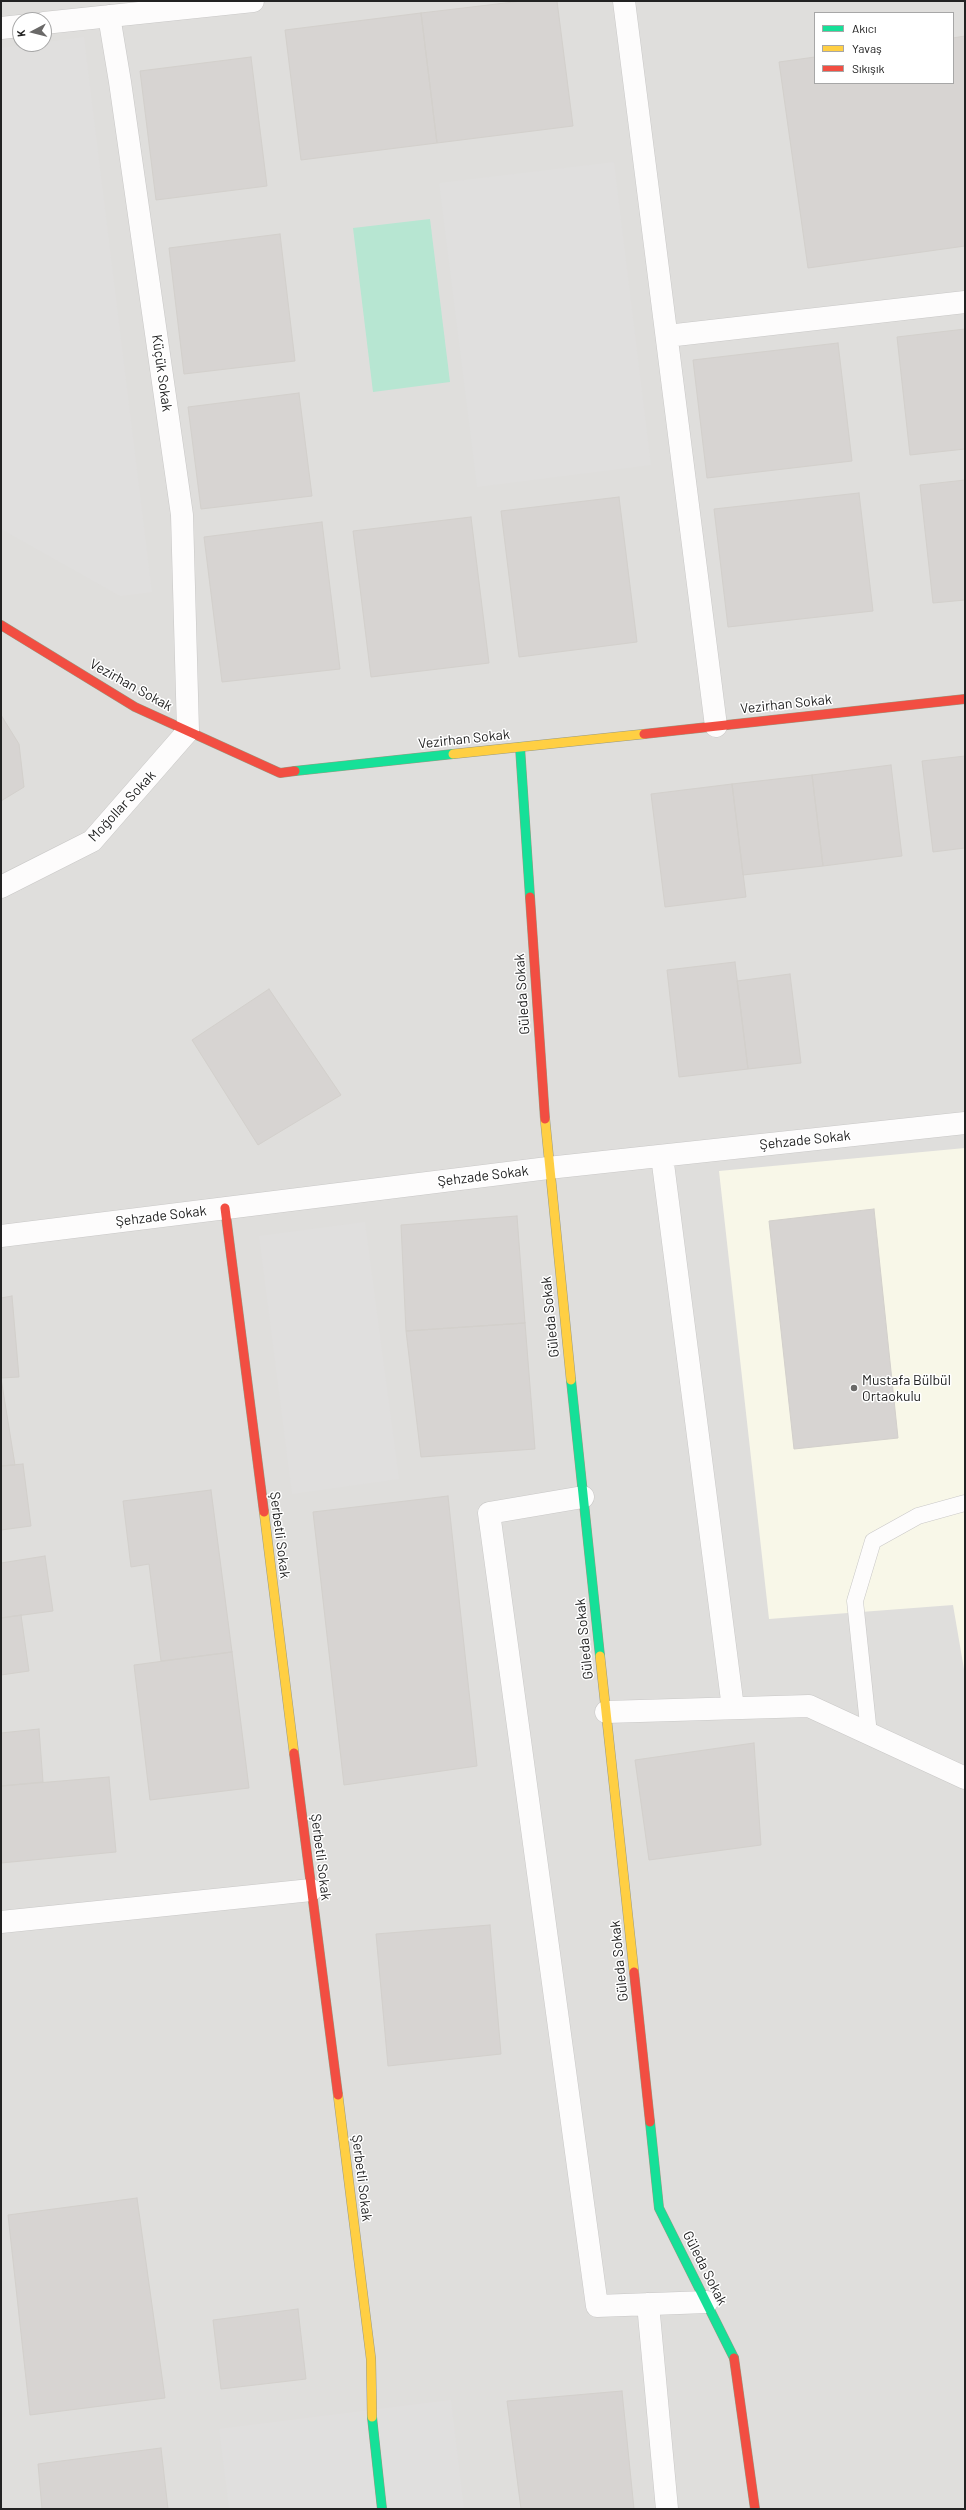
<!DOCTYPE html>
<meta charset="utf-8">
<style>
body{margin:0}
#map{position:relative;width:966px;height:2510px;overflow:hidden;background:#f0eeeb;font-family:Barlow,sans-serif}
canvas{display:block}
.frame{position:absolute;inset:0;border:2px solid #222;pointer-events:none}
.legend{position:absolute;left:814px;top:12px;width:140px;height:72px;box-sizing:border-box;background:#fff;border:1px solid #a7a7a7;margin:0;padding:5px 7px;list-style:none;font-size:12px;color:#222}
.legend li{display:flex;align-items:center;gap:8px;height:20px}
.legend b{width:20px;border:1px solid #a7a7a7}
.north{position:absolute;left:12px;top:12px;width:40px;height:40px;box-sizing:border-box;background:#fff;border:1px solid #a7a7a7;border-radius:50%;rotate:263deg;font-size:11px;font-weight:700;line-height:16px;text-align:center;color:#222}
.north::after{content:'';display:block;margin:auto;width:14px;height:18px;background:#6a6968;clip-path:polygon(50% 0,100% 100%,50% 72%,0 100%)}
</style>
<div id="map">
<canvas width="966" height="2510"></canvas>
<div class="frame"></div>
<ul class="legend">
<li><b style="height:5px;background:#16e098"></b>Akıcı</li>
<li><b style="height:5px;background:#ffcf43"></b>Yavaş</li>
<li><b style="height:5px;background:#f24e42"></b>Sıkışık</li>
</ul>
<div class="north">K</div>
</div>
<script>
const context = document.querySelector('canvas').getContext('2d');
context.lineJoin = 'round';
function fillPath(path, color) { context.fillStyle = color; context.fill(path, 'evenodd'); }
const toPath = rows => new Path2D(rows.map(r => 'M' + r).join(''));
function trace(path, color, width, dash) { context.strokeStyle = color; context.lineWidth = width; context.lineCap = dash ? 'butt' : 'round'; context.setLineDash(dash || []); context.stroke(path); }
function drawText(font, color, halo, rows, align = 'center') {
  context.font = font + ' Barlow,sans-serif'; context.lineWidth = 3; context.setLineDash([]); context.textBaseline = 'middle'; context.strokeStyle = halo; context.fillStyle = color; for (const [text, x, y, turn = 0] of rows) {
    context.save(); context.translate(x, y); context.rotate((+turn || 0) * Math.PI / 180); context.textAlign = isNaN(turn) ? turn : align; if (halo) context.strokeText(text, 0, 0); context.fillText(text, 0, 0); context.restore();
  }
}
fillPath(toPath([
 [1,1,965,1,965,2509,1,2509],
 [815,13,953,13,953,83,815,83],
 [20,20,44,20,44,44,20,44]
]), '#dfdedc');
fillPath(toPath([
 [965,1148,965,1675,953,1605,769,1619,719,1171]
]), '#f8f7e8');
fillPath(toPath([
 [430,219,450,382,373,392,353,228]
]), '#b7e6d2');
fillPath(toPath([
 [84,37,152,592,120,596,1,529,1,48],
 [614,162,651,465,477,487,439,183],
 [365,1222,399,1479,292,1494,259,1236],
 [451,2400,464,2509,229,2509,219,2429]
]), '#e0dfde');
const building = toPath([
 [522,1,557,1,573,126,437,143,421,13,522,1],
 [421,13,437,143,301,160,285,30,421,13],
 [965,36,965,246,808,268,779,62,815,57,815,83,953,83,953,38,965,36],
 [251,57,267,186,156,200,140,71,251,57],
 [280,234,295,361,184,374,169,248,280,234],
 [965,329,965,449,910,455,897,337,965,329],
 [838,343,852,461,707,478,693,360,838,343],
 [299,393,312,496,201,509,188,407,299,393],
 [965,480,965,600,933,603,920,485,965,480],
 [859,493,873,611,728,627,714,509,859,493],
 [619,497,637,642,519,657,501,511,619,497],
 [471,517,489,663,371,677,353,531,471,517],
 [322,522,340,669,222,682,204,537,322,522],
 [1,715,19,744,24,787,1,801,1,715],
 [965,756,965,848,933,852,922,761,965,756],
 [891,765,902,856,823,866,812,775,891,765],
 [812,775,823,866,743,875,732,784,812,775],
 [732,784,746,897,665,907,651,794,732,784],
 [735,962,748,1069,679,1077,667,970,735,962],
 [790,974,801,1063,748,1069,737,981,790,974],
 [269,989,341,1095,258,1145,192,1040,269,989],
 [874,1209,898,1438,794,1449,769,1221,874,1209],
 [517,1216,525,1323,406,1331,401,1225,517,1216],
 [12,1296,19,1377,1,1378,1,1298,12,1296],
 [525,1323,535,1449,421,1457,406,1331,525,1323],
 [1,1378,15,1465,1,1466,1,1378],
 [23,1464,31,1526,1,1530,1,1466,23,1464],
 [211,1490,232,1652,161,1661,149,1564,131,1567,123,1501,211,1490],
 [448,1496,477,1766,344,1785,313,1512,448,1496],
 [45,1556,53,1611,1,1618,1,1563,45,1556],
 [21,1615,29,1671,1,1675,1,1618,21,1615],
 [232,1652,249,1788,150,1800,134,1665,232,1652],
 [39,1729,43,1782,1,1786,1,1733,39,1729],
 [754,1743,761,1845,649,1860,635,1760,754,1743],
 [109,1777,116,1852,1,1863,1,1786,109,1777],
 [490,1925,501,2054,388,2066,376,1934,490,1925],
 [137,2198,165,2398,30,2415,8,2215,137,2198],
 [298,2309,306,2379,221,2389,213,2320,298,2309],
 [622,2391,634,2509,521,2509,507,2401,622,2391],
 [161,2448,168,2509,42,2509,38,2464,161,2448]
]);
fillPath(building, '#d7d4d2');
trace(building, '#d3d0cc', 1);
const lane = toPath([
 [869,1734,855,1601,873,1541,918,1516,965,1503]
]);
const street = toPath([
 [624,1,716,726],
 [44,23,253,1],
 [1,28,20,26],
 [667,336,965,302],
 [1,887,92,841,188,731,182,515,120,82,109,16],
 [662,1156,733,1708],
 [1,1236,548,1168,965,1123],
 [583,1497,489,1513,597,2306,707,2302],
 [606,1712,809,1706,965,1778],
 [1,1922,311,1890],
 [648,2304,667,2509]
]);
const fast = toPath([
 [520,747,530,897],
 [295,771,453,754],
 [571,1380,600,1656],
 [650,2122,659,2208,734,2358],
 [372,2417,382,2509]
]);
const slow = toPath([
 [453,754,644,734],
 [545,1119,571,1380],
 [264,1512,294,1753],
 [600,1656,634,1972],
 [338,2095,371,2359,372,2417]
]);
const jam = toPath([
 [1,625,135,707,280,773,295,771],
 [644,734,965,699],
 [530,897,545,1119],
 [225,1208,264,1512],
 [294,1753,338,2095],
 [634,1972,650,2122],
 [734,2358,755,2509]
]);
trace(lane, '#c9c8c7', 17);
trace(street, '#c9c8c7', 23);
trace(fast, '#999a82', 10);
trace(slow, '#999a82', 10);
trace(jam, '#999a82', 10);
trace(lane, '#fdfcfc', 16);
trace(street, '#fdfcfc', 22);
trace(fast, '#16e098', 9);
trace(slow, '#ffcf43', 9);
trace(jam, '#f24e42', 9);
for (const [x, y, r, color] of [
 [854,1388,4,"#6a6968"]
]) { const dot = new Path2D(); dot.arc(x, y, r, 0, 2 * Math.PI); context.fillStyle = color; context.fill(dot); trace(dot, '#fff', 1.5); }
drawText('14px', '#222', '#fff', [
 ["Küçük Sokak",162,373,82],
 ["Vezirhan Sokak",131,685,29],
 ["Vezirhan Sokak",786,704,-6],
 ["Vezirhan Sokak",464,739,-6],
 ["Moğollar Sokak",122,806,-47],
 ["Güleda Sokak",522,994,-94],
 ["Şehzade Sokak",805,1140,-6],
 ["Şehzade Sokak",483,1176,-7],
 ["Şehzade Sokak",161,1216,-7],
 ["Güleda Sokak",550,1317,-96],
 ["Şerbetli Sokak",280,1535,83],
 ["Güleda Sokak",584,1639,-96],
 ["Şerbetli Sokak",321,1857,83],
 ["Güleda Sokak",619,1961,-96],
 ["Şerbetli Sokak",362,2178,83],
 ["Güleda Sokak",705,2268,63]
]);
drawText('14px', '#222', '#fff', [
 ["Mustafa Bülbül",862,1380],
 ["Ortaokulu",862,1396]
], 'left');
</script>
